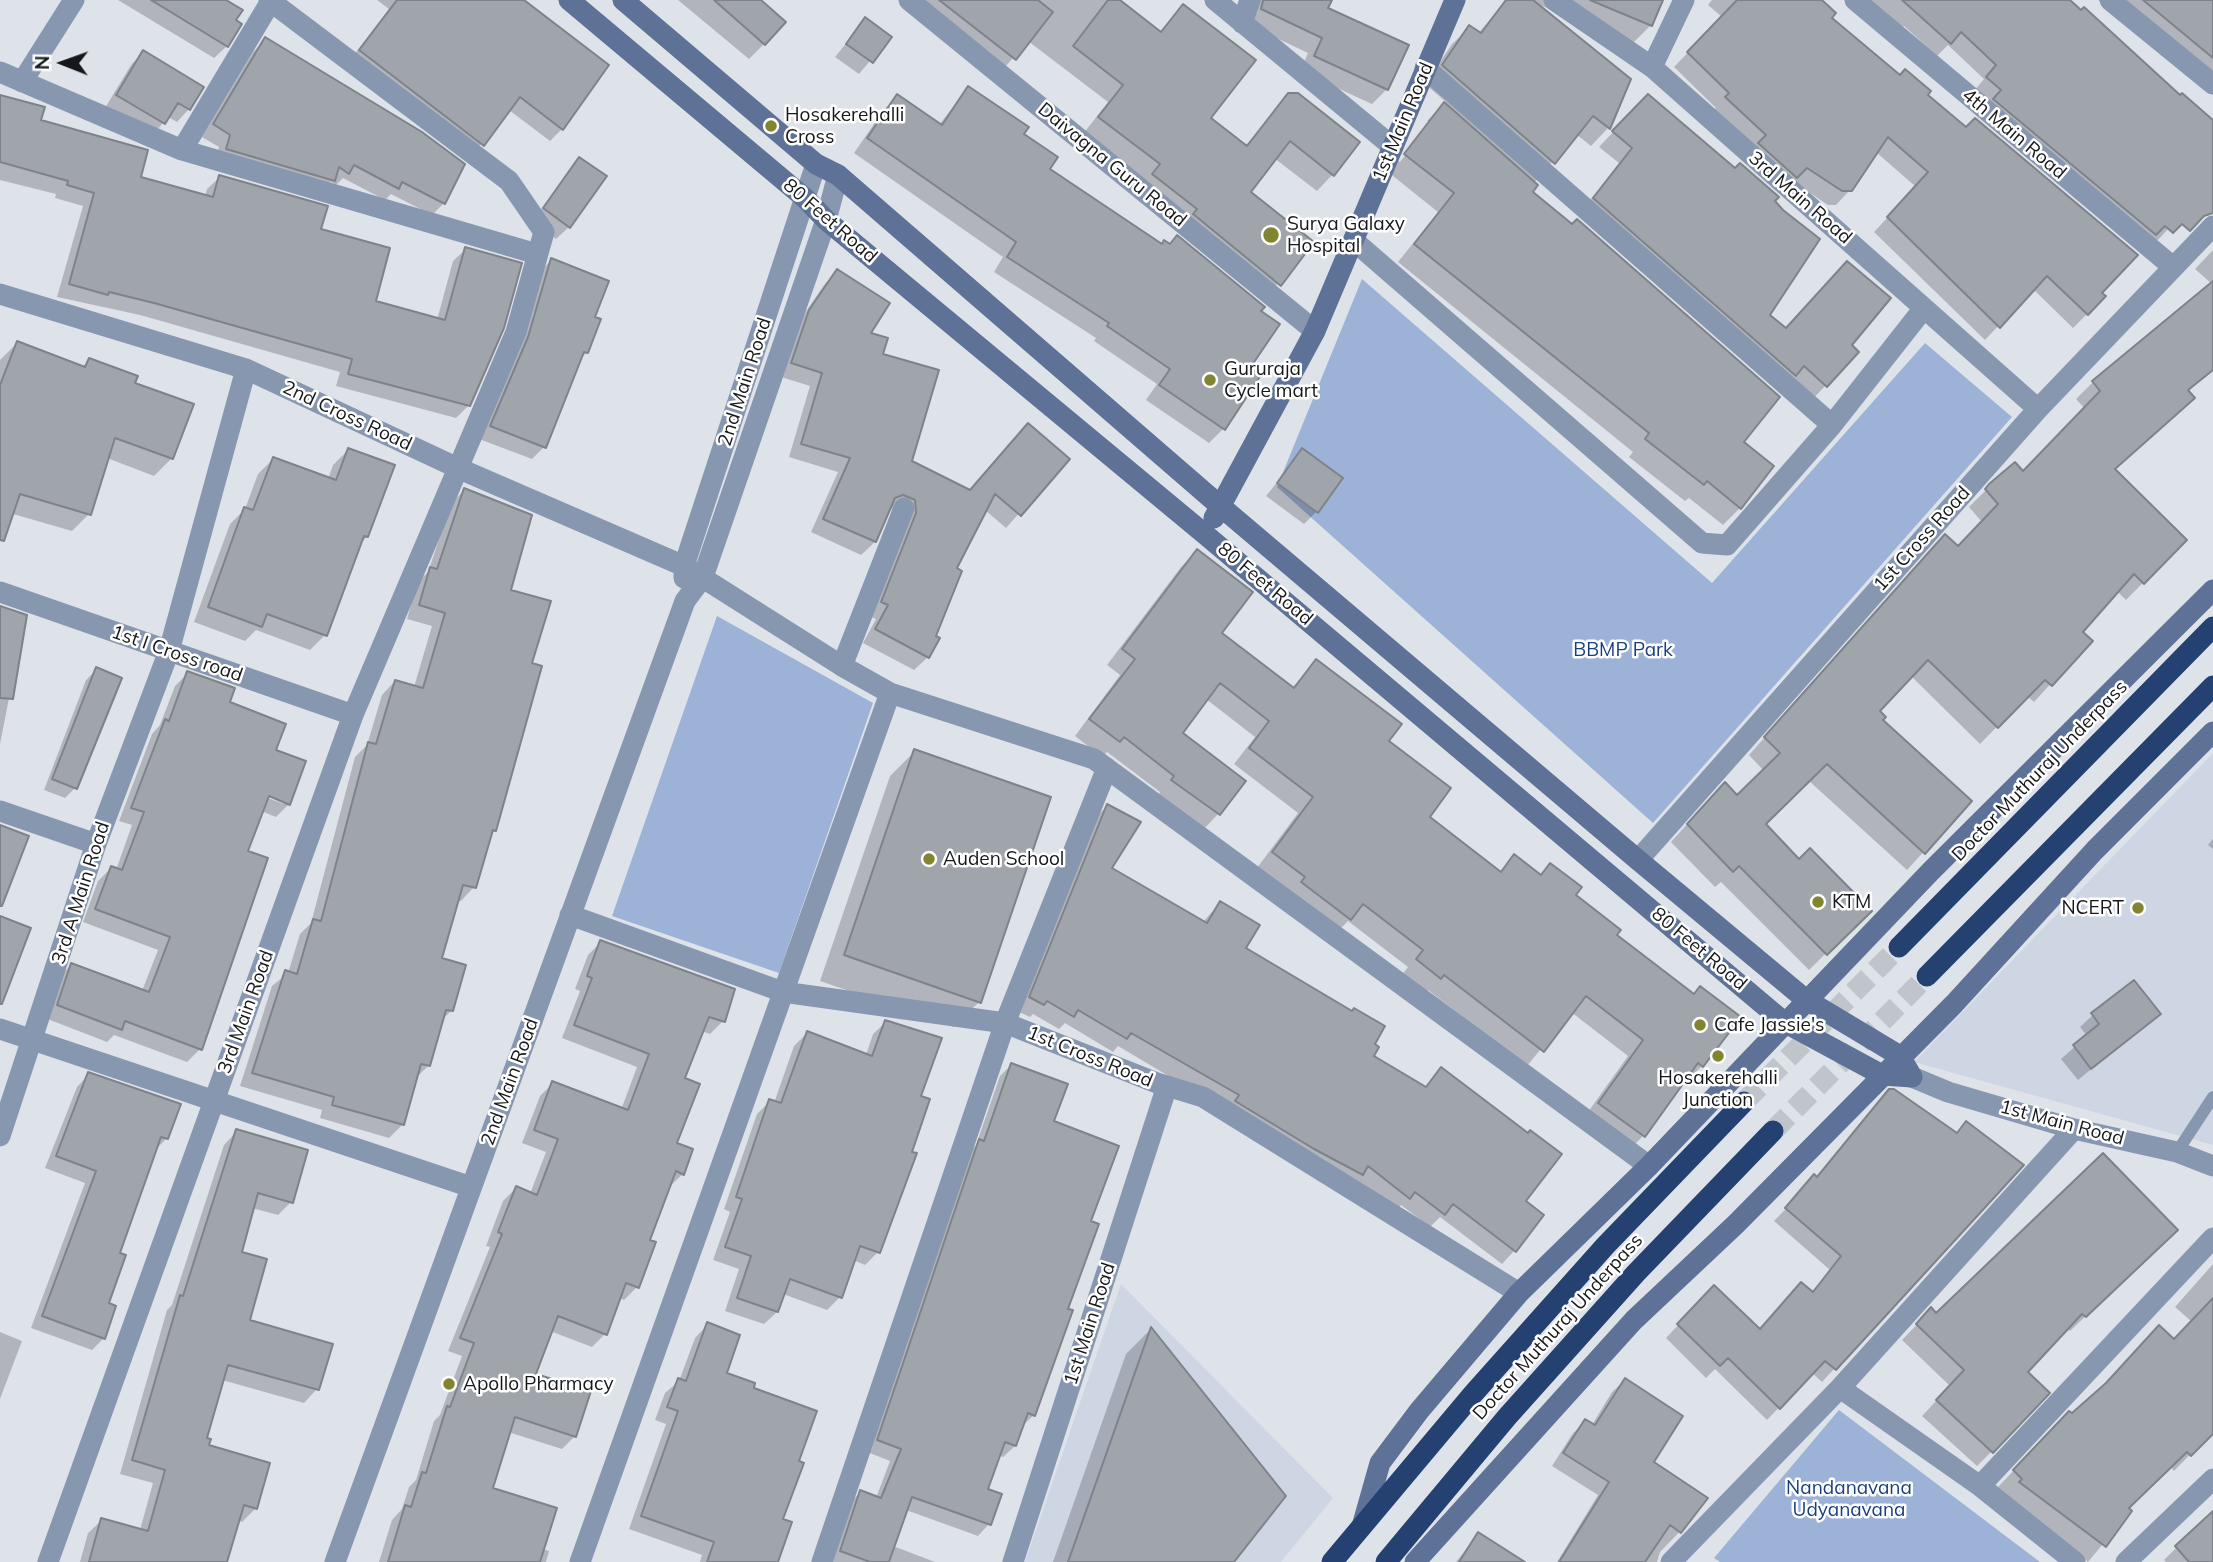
<!DOCTYPE html>
<style>
body{margin:0}
#map{position:relative;width:2213px;height:1562px;overflow:hidden;background:#dee3ea;font-family:Mulish,sans-serif}
canvas{display:block}
.north{position:absolute;left:28px;top:28px;width:70px;height:70px;-webkit-text-stroke:5px #fff;paint-order:stroke;rotate:271deg;font-size:19px;font-weight:700;line-height:28px;text-align:center;color:#151719}
.north::after{content:'';display:block;margin:auto;width:24px;height:32px;background:#151719;clip-path:polygon(50% 0,100% 100%,50% 72%,0 100%)}
</style>
<div id="map">
<canvas width="2213" height="1562"></canvas>
<div class="north">N</div>
</div>
<script>
const context = document.querySelector('canvas').getContext('2d');
context.lineJoin = 'round';
function fillPath(path, color) { context.fillStyle = color; context.fill(path, 'evenodd'); }
const toPath = rows => new Path2D(rows.map(r => 'M' + r).join(''));
function trace(path, color, width, dash) { context.strokeStyle = color; context.lineWidth = width; context.lineCap = dash ? 'butt' : 'round'; context.setLineDash(dash || []); context.stroke(path); }
function drawText(font, color, halo, rows, align = 'center') {
  context.font = font + ' Mulish,sans-serif'; context.lineWidth = 5; context.setLineDash([]); context.textBaseline = 'middle'; context.strokeStyle = halo; context.fillStyle = color; for (const [text, x, y, turn = 0] of rows) {
    context.save(); context.translate(x, y); context.rotate((+turn || 0) * Math.PI / 180); context.textAlign = isNaN(turn) ? turn : align; if (halo) context.strokeText(text, 0, 0); context.fillText(text, 0, 0); context.restore();
  }
}
fillPath(toPath([
 [2213,753,2213,1145,1914,1062],
 [1121,1284,1333,1498,1281,1562,1025,1562]
]), '#ced6e4');
fillPath(toPath([
 [1362,279,1712,583,1925,343,2012,417,1653,823,1277,487],
 [717,616,873,703,779,973,612,916],
 [1839,1410,2040,1562,1720,1562,1714,1558]
]), '#9cb2d7');
fillPath(toPath([
 [118,0,223,0,234,21,227,46,214,58],
 [377,0,522,0,562,129,550,141,509,110,471,156,350,60,389,9],
 [678,0,758,0,764,44,749,59],
 [900,0,1117,0,1159,33,1183,6,1209,118,1245,146,1289,95,1333,174,1317,191,1274,158,1248,192,1312,242,1263,301,1083,134,1108,102,1028,41,998,75],
 [1252,0,1327,0,1326,9,1387,89,1372,104,1300,71,1308,53,1247,24],
 [1506,0,1661,0,1651,25,1633,43,1535,3,1628,79,1608,128,1591,146,1576,134,1534,183,1530,193,1740,508,1723,525,1689,498,1685,501,1629,457,1633,452,1398,262,1438,212,1388,172,1427,121,1397,160,1400,162,1431,121,1427,121,1446,102,1425,84,1452,44,1470,27,1478,34],
 [1712,0,1820,0,1830,18,1925,95,2099,293,2087,314,2073,328,2033,289,1985,340,1874,232,1916,187,1876,152,1850,190,1836,205,1828,205,1792,181,1712,112,1716,108,1674,67,1722,17,1708,5],
 [1865,0,2067,0,2213,121,2213,181,2156,242,1974,91,1984,79,1948,45,1937,56,1904,26,1901,29],
 [2098,0,2213,0,2213,95],
 [866,19,890,37,859,74,835,57],
 [265,40,444,203,432,215,391,194,385,200,343,178,336,185,331,182,321,192,215,161,219,147,202,137,253,52],
 [143,52,189,109,177,122,168,117,152,136,105,108,131,65],
 [968,88,1022,135,1048,169,1259,311,1248,369,1258,376,1223,429,1209,443,1146,400,1157,384,1094,341,1096,338,994,272,1003,257,854,153,883,111,897,97,939,125],
 [0,96,138,178,205,197,207,189,220,177,319,230,374,302,437,320,453,261,466,249,469,405,456,418,336,386,340,372,140,315,57,297,83,206,55,198,56,194,0,180],
 [1633,111,1773,201,1768,316,1785,329,1850,345,1857,352,1811,401,1579,214,1619,163,1599,147],
 [580,159,569,227,556,239,532,221],
 [2213,250,2213,371,2187,392,2113,470,2185,540,2126,600,2117,591,2080,632,2090,641,2034,702,2027,696,1980,744,1911,676,1878,711,1881,720,1970,801,1907,870,1808,780,1764,824,1799,861,1869,911,1809,970,1721,882,1715,887,1671,842,1708,801,1737,797,1764,771,1749,755,1928,553,1958,548,1982,522,1969,507,1990,486,2022,473,2085,409,2076,399,2093,382,2212,284,2195,269],
 [551,260,593,318,587,352,578,361,544,447,532,459,479,439,539,273],
 [837,271,881,355,910,462,969,492,1028,425,1067,459,1006,528,985,510,954,569,928,657,914,670,863,643,876,619,869,616,902,514,889,508,875,542,861,555,811,532,838,472,789,457,810,386,778,376,796,326,824,285],
 [17,343,82,368,89,360,133,384,172,458,154,476,107,458,89,514,72,531,13,514,0,532,0,360],
 [348,450,367,537,359,544,325,635,310,650,256,630,245,641,194,622,230,524,245,509,258,474,273,459,328,479,333,465],
 [1303,450,1317,511,1304,524,1266,496],
 [464,490,509,591,530,664,495,830,489,835,474,887,461,901,457,900,440,959,451,1011,442,1020,429,1065,415,1079,403,1124,389,1138,320,1118,322,1110,240,1086,272,986,288,973,300,934,311,923,355,757,367,745,382,695,395,681,414,687,432,626,407,619,417,583,428,572,451,504],
 [1197,551,1220,633,1292,688,1316,661,1387,741,1427,817,1499,872,1514,857,1539,876,1550,865,1573,896,1615,936,1702,1066,1686,1082,1684,1080,1643,1136,1628,1151,1583,1119,1628,1056,1571,1012,1527,1066,1428,990,1424,994,1401,976,1408,967,1348,921,1334,935,1257,868,1298,813,1234,764,1255,737,1206,699,1181,733,1218,814,1203,830,1157,797,1160,792,1107,752,1102,757,1075,736,1120,675,1107,665,1181,567],
 [0,607,25,617,0,744],
 [96,670,75,788,65,798,44,790,86,680],
 [188,673,227,703,274,751,289,804,276,817,261,811,246,852,200,1049,187,1062,114,1035,107,1042,45,1018,58,978,71,965,142,991,158,950,83,922,98,881,111,868,116,870,132,825,119,821,152,734,160,725,175,686],
 [261,792,284,800,284,804,260,795],
 [915,751,979,1002,954,1027,820,981,890,776],
 [1107,806,1110,869,1203,922,1220,903,1244,949,1372,1045,1371,1057,1424,1088,1441,1070,1515,1250,1502,1264,1440,1217,1430,1227,1401,1205,1396,1211,1118,1046,1113,1052,1065,1023,1059,1029,1033,1014,1030,1017,1017,1011,1094,819],
 [2213,839,2213,849,2208,845],
 [601,942,723,1021,710,1034,701,1031,683,1079,675,1144,683,1174,669,1187,648,1241,637,1287,624,1300,619,1298,605,1334,592,1347,550,1331,534,1375,575,1436,562,1449,508,1432,491,1489,542,1549,549,1551,546,1562,379,1562,392,1520,402,1509,409,1487,416,1480,434,1421,440,1415,462,1356,448,1351,490,1247,486,1246,503,1201,516,1188,530,1194,546,1152,522,1143,540,1096,553,1083,621,1110,637,1067,562,1038,580,991,575,989,588,955],
 [2159,1014,2078,1080,2061,1059,2087,1036,2080,1027,2093,1015],
 [886,1022,919,1097,910,1153,878,1252,865,1265,853,1260,840,1297,827,1310,783,1294,777,1312,764,1324,725,1311,739,1269,713,1260,730,1212,724,1209,757,1114,770,1101,774,1103,794,1046,807,1033,866,1055,873,1034],
 [1011,1065,1052,1122,1089,1222,1034,1415,1021,1427,1015,1446,1003,1457,998,1455,986,1490,989,1524,978,1536,906,1510,893,1546,935,1562,829,1562,849,1503,861,1492,876,1498,890,1461,867,1452,968,1153,976,1145,1000,1076],
 [89,1074,167,1138,154,1151,118,1254,107,1304,104,1338,92,1350,31,1328,85,1183,45,1168,77,1087],
 [1889,1090,1956,1134,1966,1123,2022,1165,1822,1382,1812,1373,1767,1420,1715,1369,1706,1378,1666,1338,1714,1287,1759,1331,1811,1293,1830,1270,1774,1221,1816,1178],
 [237,1131,291,1202,278,1215,252,1208,240,1253,247,1321,317,1389,304,1403,222,1380,205,1439,207,1446,256,1508,242,1522,238,1520,225,1562,80,1562,88,1533,102,1520,140,1530,153,1483,120,1474,167,1310,172,1305,224,1145],
 [2161,1245,2070,1331,2067,1328,2026,1372,1992,1451,1977,1466,1922,1416,1950,1386,1902,1340,1931,1310,1936,1315],
 [2213,1264,2213,1416,2209,1435,2174,1471,2170,1466,2127,1509,2130,1511,2088,1562,2005,1499,1998,1487,2053,1429,2174,1341,2192,1322,2175,1307],
 [708,1324,724,1374,751,1389,797,1462,770,1562,700,1562,702,1555,629,1529,666,1424,655,1420,665,1393,679,1381,695,1338],
 [1151,1329,1232,1562,1053,1562,1126,1354],
 [0,1332,22,1341,0,1399],
 [1625,1380,1651,1462,1706,1498,1692,1519,1660,1552,1657,1562,1557,1562,1598,1495,1552,1466,1573,1433,1586,1421,1592,1425,1612,1392],
 [2213,1511,2213,1562,2166,1562,2164,1560],
 [1478,1534,1522,1562,1456,1562]
]), '#0003');
const building = toPath([
 [151,0,226,0,243,10,236,20,242,24,228,47,151,0],
 [397,0,524,0,609,65,563,130,520,97,484,146,359,50,397,0],
 [714,0,761,0,786,22,765,45,714,0],
 [939,0,1038,0,1053,12,1016,60,939,0],
 [1108,0,1120,0,1161,32,1183,4,1256,60,1211,118,1247,146,1288,93,1298,93,1360,142,1334,176,1290,141,1251,192,1314,242,1281,286,1193,214,1197,209,1152,174,1160,164,1098,117,1123,85,1073,46,1108,0],
 [1263,0,1332,0,1328,8,1409,45,1388,90,1314,56,1322,38,1261,9,1263,0],
 [1506,0,1533,0,1631,79,1610,129,1593,116,1555,164,1442,65,1469,25,1481,33,1506,0],
 [1590,0,1663,0,1652,26,1590,0],
 [1737,0,1822,0,1836,13,1832,18,1900,75,1905,69,1931,91,1928,95,1966,127,1975,118,2138,255,2102,293,2106,296,2088,315,2047,276,2000,328,1887,217,1928,172,1890,139,1888,137,1852,191,1842,191,1807,168,1797,178,1758,143,1766,135,1725,97,1729,93,1687,52,1737,0],
 [1902,0,2070,0,2081,10,2084,7,2180,95,2182,93,2213,120,2213,213,2204,216,2190,231,2182,224,2173,233,2165,226,2156,235,1993,99,2001,90,1986,77,1996,65,1961,32,1951,44,1902,0],
 [2143,0,2213,0,2213,58,2143,0],
 [865,17,892,37,873,63,846,44,865,17],
 [265,37,422,132,465,164,445,204,402,182,399,189,354,165,349,174,339,167,335,181,226,149,230,135,213,124,265,37],
 [143,50,204,87,190,110,178,103,165,124,116,95,143,50],
 [968,86,1029,127,1024,134,1058,157,1050,169,1162,244,1164,240,1170,244,1177,235,1265,307,1261,311,1280,324,1250,368,1261,375,1225,430,1159,385,1170,369,1107,326,1109,323,1007,257,1016,242,867,138,897,94,942,125,968,86],
 [1648,94,1735,168,1740,163,1779,197,1775,201,1783,210,1820,239,1770,315,1786,328,1847,261,1891,298,1852,345,1859,352,1827,387,1804,366,1796,376,1593,198,1632,148,1612,131,1648,94],
 [0,95,45,107,41,120,148,150,141,177,213,197,219,175,328,206,321,229,390,248,376,301,445,320,465,247,522,263,504,328,470,406,348,374,352,359,154,303,109,292,108,295,69,284,94,193,67,185,68,181,0,162,0,95],
 [1444,102,1538,185,1533,192,1572,224,1577,219,1780,397,1744,442,1774,466,1741,509,1707,481,1704,485,1645,439,1649,433,1414,244,1454,193,1404,154,1444,102],
 [579,157,607,176,570,228,543,208,579,157],
 [551,258,609,281,595,317,601,319,588,353,584,352,546,448,490,426,528,337,551,258],
 [837,269,890,303,871,333,888,338,883,354,939,370,912,461,970,490,1028,423,1070,459,1021,516,995,494,957,568,962,571,936,636,940,638,929,658,875,629,888,605,881,602,916,513,915,500,903,495,895,498,876,542,823,519,850,458,801,444,822,373,791,363,809,310,837,269],
 [2213,281,2213,370,2188,390,2195,398,2115,469,2187,540,2144,584,2134,574,2083,632,2093,641,2052,686,2045,680,1998,728,1928,660,1880,711,1886,717,1883,720,1972,801,1925,854,1827,764,1766,824,1799,859,1810,848,1872,911,1827,955,1739,866,1733,872,1687,824,1725,782,1737,795,1780,753,1764,737,1945,534,1958,546,1998,504,1985,489,1989,484,2015,462,2023,471,2100,391,2092,381,2213,281],
 [17,341,85,367,89,358,138,376,135,383,194,404,173,459,115,438,91,515,20,494,4,541,0,540,0,385,17,341],
 [348,448,395,465,368,537,364,536,327,636,267,614,262,627,208,607,244,507,253,510,273,457,336,480,348,448],
 [1302,448,1343,478,1318,513,1277,483,1302,448],
 [464,488,532,515,511,590,551,601,532,663,542,666,496,831,493,830,476,888,463,885,442,958,466,965,453,1011,446,1010,430,1066,421,1064,404,1125,332,1105,334,1097,252,1073,285,970,297,974,313,919,321,921,368,742,376,744,395,680,423,688,445,613,419,605,430,567,437,569,464,488],
 [1197,549,1253,592,1222,633,1294,688,1316,659,1402,724,1389,741,1451,788,1430,817,1501,872,1514,854,1541,875,1550,863,1582,887,1576,895,1621,930,1617,935,1694,994,1700,986,1741,1017,1703,1067,1698,1063,1645,1137,1598,1103,1643,1040,1586,996,1544,1052,1444,975,1441,979,1416,959,1423,950,1363,904,1351,920,1301,882,1305,877,1272,852,1313,797,1249,748,1269,721,1220,683,1183,733,1246,781,1220,815,1171,780,1174,776,1124,737,1120,742,1089,719,1135,659,1122,649,1197,549],
 [0,606,27,615,13,699,0,698,0,606],
 [96,667,122,678,77,789,52,779,96,667],
 [187,671,235,688,230,702,286,724,276,750,306,761,290,805,269,796,248,851,268,858,202,1050,125,1021,122,1030,57,1005,71,963,149,992,170,937,95,909,111,866,122,870,144,812,131,808,165,719,169,721,187,671],
 [914,749,1051,797,981,1003,844,955,914,749],
 [1107,804,1141,822,1112,868,1207,923,1220,901,1260,925,1246,948,1352,1011,1354,1008,1385,1026,1375,1044,1379,1047,1374,1056,1426,1087,1441,1067,1528,1133,1530,1130,1562,1154,1526,1201,1544,1215,1516,1252,1453,1204,1445,1215,1415,1192,1410,1199,1368,1166,1363,1175,1314,1149,1235,1101,1239,1095,1131,1033,1127,1039,1078,1010,1074,1017,1047,1001,1044,1005,1029,997,1107,804],
 [0,825,29,836,2,906,0,906,0,825],
 [0,916,31,928,2,1004,0,1004,0,916],
 [600,940,735,989,725,1022,709,1017,685,1078,700,1084,677,1143,693,1149,684,1175,676,1171,650,1240,656,1242,639,1288,626,1283,607,1335,558,1316,536,1374,591,1391,576,1437,515,1417,493,1488,557,1508,540,1562,388,1562,405,1505,411,1507,422,1472,426,1473,447,1406,450,1407,474,1343,460,1338,502,1234,498,1232,516,1186,537,1195,558,1139,534,1130,552,1081,628,1110,649,1054,574,1025,592,978,587,976,600,940],
 [2134,980,2161,1014,2091,1069,2073,1045,2099,1024,2091,1013,2134,980],
 [885,1020,942,1038,921,1096,930,1099,912,1152,917,1153,880,1253,860,1246,842,1298,790,1279,778,1312,737,1298,751,1256,725,1247,742,1199,736,1197,769,1099,781,1103,807,1031,872,1056,885,1020],
 [1011,1063,1068,1084,1054,1121,1119,1146,1091,1221,1099,1224,1068,1309,1073,1310,1035,1416,1028,1413,1016,1446,1005,1442,988,1489,1002,1494,991,1525,912,1497,889,1562,870,1562,840,1551,860,1490,881,1498,901,1449,877,1440,979,1139,984,1141,1011,1063],
 [88,1072,181,1104,168,1139,161,1137,120,1253,126,1255,109,1303,116,1306,105,1339,42,1316,96,1171,56,1156,88,1072],
 [1889,1089,1894,1089,1957,1133,1966,1121,2024,1165,1836,1370,1825,1361,1780,1409,1728,1358,1720,1366,1677,1324,1714,1285,1760,1329,1801,1282,1813,1292,1841,1256,1785,1208,1814,1174,1817,1177,1889,1089],
 [236,1129,308,1150,293,1203,258,1193,242,1252,267,1259,250,1320,333,1344,319,1390,228,1365,207,1438,211,1439,209,1445,270,1463,257,1509,244,1505,227,1562,89,1562,101,1518,148,1531,165,1470,132,1460,180,1295,183,1296,236,1129],
 [2103,1153,2178,1230,2086,1317,2082,1314,2028,1372,2050,1393,1993,1453,1936,1400,1964,1370,1916,1324,1931,1307,1936,1313,2103,1153],
 [2213,1298,2213,1434,2191,1456,2187,1452,2129,1508,2132,1511,2106,1547,2019,1482,2022,1479,2013,1470,2069,1411,2072,1413,2106,1383,2159,1325,2174,1339,2213,1298],
 [707,1322,740,1335,727,1373,755,1383,754,1388,817,1411,799,1461,804,1463,783,1519,792,1522,778,1562,707,1562,714,1542,641,1516,678,1411,667,1407,678,1378,686,1381,707,1322],
 [1151,1327,1286,1496,1234,1562,1068,1562,1151,1327],
 [1625,1378,1683,1416,1654,1462,1708,1498,1681,1533,1670,1525,1645,1562,1559,1562,1609,1482,1563,1453,1585,1419,1595,1425,1625,1378],
 [2213,1511,2213,1562,2189,1562,2175,1546,2213,1511],
 [1478,1532,1525,1562,1459,1562,1478,1532]
]);
fillPath(building, '#a0a4ab');
trace(building, '#7e8289', 2);
trace(toPath([
 [1744,1102,1899,947],
 [1773,1131,1927,976]
]), '#c0c4cb', 21, [21, 10]);
trace(toPath([
 [2177,1152,2213,1097]
]), '#8897b0', 12);
trace(toPath([
 [909,0,1315,331],
 [1215,0,1393,147],
 [1554,0,1652,67,2038,409],
 [1855,0,2173,267],
 [2110,0,2213,84],
 [1242,23,1250,0],
 [1652,67,1684,0],
 [1425,68,1832,425],
 [0,72,182,150,537,254],
 [22,82,74,0],
 [182,150,271,1],
 [1354,241,1702,543,1727,545,1832,425,1924,308],
 [0,294,246,369,460,469,684,566,842,666,890,693,1094,759,1649,1166],
 [684,578,684,566,816,164],
 [0,592,353,715],
 [842,666,904,508],
 [0,811,96,844],
 [1638,860,2038,409,2213,226],
 [570,915,783,992,1005,1023,1107,768],
 [0,1029,471,1187],
 [1912,1077,1948,1092,2074,1129,2177,1152,2213,1166],
 [0,1136,96,844,169,651,246,369],
 [1840,1388,1980,1486,2075,1562],
 [1980,1486,2213,1238],
 [48,1562,353,715,516,332,544,232,509,181,269,0],
 [335,1562,685,601,703,577,826,220,838,175],
 [580,1562,890,693],
 [822,1562,1005,1023,1157,1083,1203,1097,1519,1293],
 [1013,1562,1167,1086],
 [1671,1562,1840,1388,2074,1129],
 [2126,1562,2213,1479]
]), '#8897b0', 21);
trace(toPath([
 [569,0,806,199,826,220,1207,536,1784,1022,1882,1075,1912,1077],
 [623,0,816,164,838,175,1219,505,1638,860,1805,999,1900,1056,1912,1077],
 [1214,518,1315,331,1455,0],
 [1363,1523,1380,1463,1419,1411,1519,1293,1649,1166,1931,871,2213,590],
 [1415,1562,1634,1320,1736,1224,1954,1004,2095,850,2213,732]
]), '#5d7296', 21);
trace(toPath([
 [1899,947,2213,627],
 [1927,976,2213,686],
 [1332,1562,1473,1394,1606,1245,1744,1102],
 [1386,1562,1507,1417,1636,1273,1773,1131]
]), '#254172', 21);
for (const [x, y, r, color] of [
 [771,126,7,"#82852f"],
 [1271,235,9,"#82852f"],
 [1210,380,7,"#82852f"],
 [929,859,7,"#82852f"],
 [1818,902,7,"#82852f"],
 [2138,908,7,"#82852f"],
 [1700,1025,7,"#82852f"],
 [1718,1056,7,"#82852f"],
 [449,1384,7,"#82852f"]
]) { const dot = new Path2D(); dot.arc(x, y, r, 0, 2 * Math.PI); context.fillStyle = color; context.fill(dot); trace(dot, '#fff', 2.5); }
drawText('19px', '#151719', '#fff', [
 ["Hosakerehalli",785,115],
 ["Cross",785,137],
 ["Surya Galaxy",1287,224],
 ["Hospital",1287,246],
 ["Gururaja",1224,369],
 ["Cycle mart",1224,391],
 ["Auden School",943,859],
 ["KTM",1832,902],
 ["NCERT",2124,908,"right"],
 ["Cafe Jassie's",1714,1025],
 ["Hosakerehalli",1718,1078,"center"],
 ["Junction",1718,1100,"center"],
 ["Apollo Pharmacy",463,1384]
], 'left');
drawText('19px', '#151719', '#fff', [
 ["1st Main Road",1403,122,-67],
 ["4th Main Road",2014,134,40],
 ["Daivagna Guru Road",1112,165,39],
 ["3rd Main Road",1800,198,41],
 ["80 Feet Road",830,221,41],
 ["2nd Main Road",745,382,-72],
 ["2nd Cross Road",347,416,25],
 ["1st Cross Road",1922,539,-48],
 ["80 Feet Road",1265,584,40],
 ["1st I Cross road",177,654,19],
 ["Doctor Muthuraj Underpass",2040,771,-46],
 ["3rd A Main Road",81,893,-72],
 ["80 Feet Road",1699,949,40],
 ["3rd Main Road",246,1012,-70],
 ["1st Cross Road",1090,1057,22],
 ["2nd Main Road",510,1082,-70],
 ["1st Main Road",2062,1123,15],
 ["1st Main Road",1090,1324,-72],
 ["Doctor Muthuraj Underpass",1558,1327,-48]
]);
drawText('19px', '#193f82', '#fff', [
 ["BBMP Park",1623,650],
 ["Nandanavana",1849,1488],
 ["Udyanavana",1849,1510]
]);
</script>
